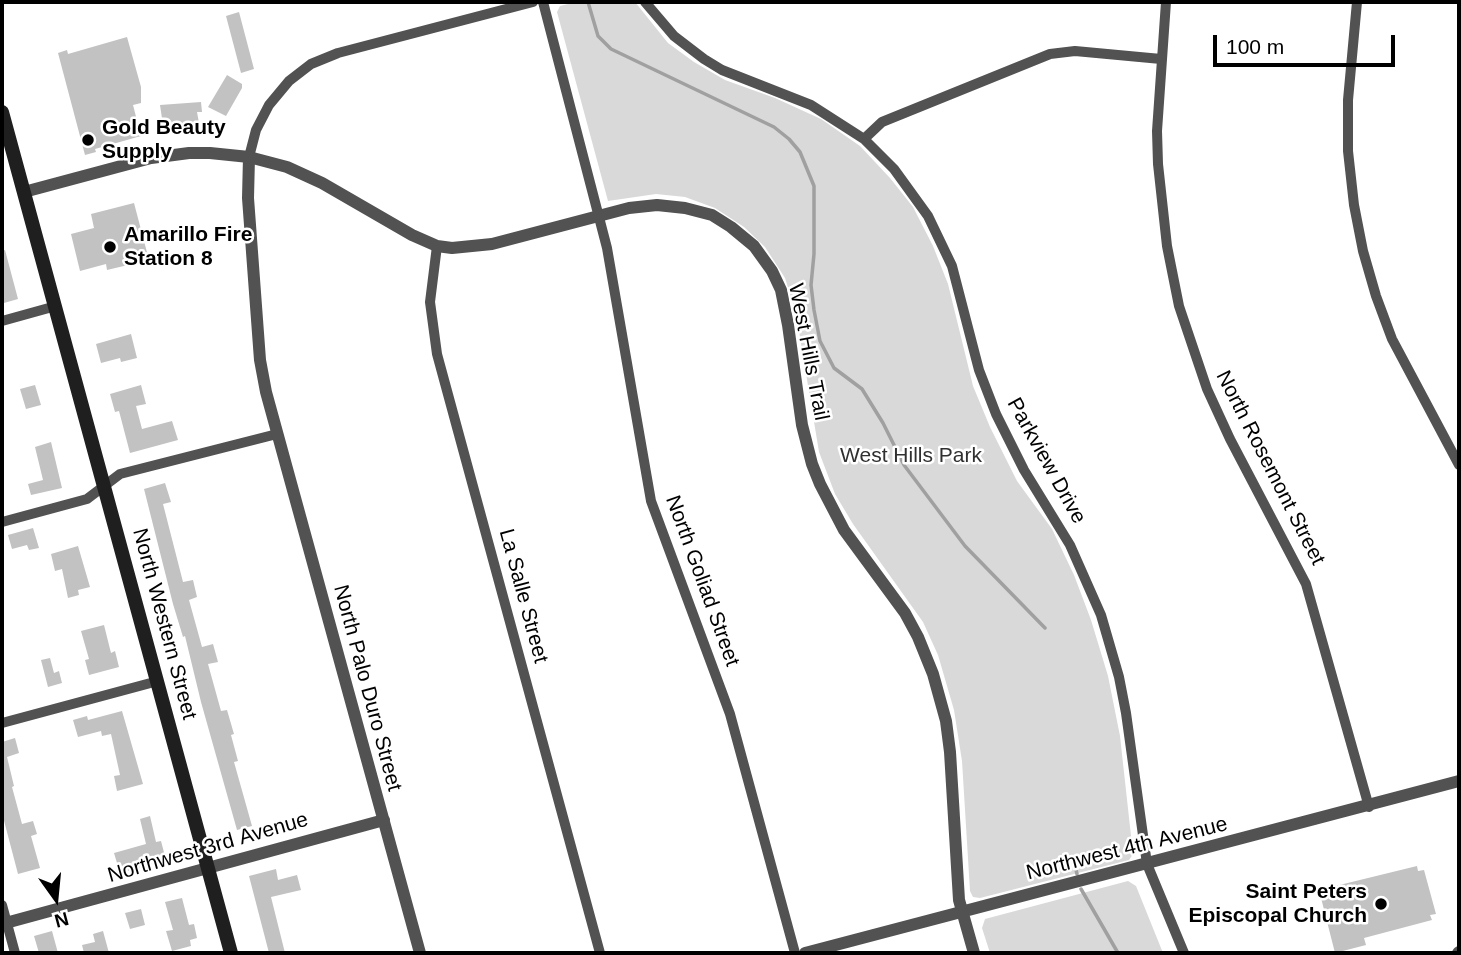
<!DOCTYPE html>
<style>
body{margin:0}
#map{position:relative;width:1461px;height:955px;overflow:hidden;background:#fff;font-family:Helvetica,sans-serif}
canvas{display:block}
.frame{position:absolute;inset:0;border:4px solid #000;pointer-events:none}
.north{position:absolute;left:21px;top:864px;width:70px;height:70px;-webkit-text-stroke:5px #fff;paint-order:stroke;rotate:165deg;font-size:19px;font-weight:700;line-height:28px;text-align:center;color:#000}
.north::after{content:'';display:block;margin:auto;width:24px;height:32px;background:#000;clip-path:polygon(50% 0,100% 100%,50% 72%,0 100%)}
.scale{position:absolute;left:1213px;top:35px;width:182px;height:32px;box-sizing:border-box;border:4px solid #000;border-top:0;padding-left:9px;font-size:21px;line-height:24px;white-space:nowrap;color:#000;-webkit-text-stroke:5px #fff;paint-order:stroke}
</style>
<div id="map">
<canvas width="1461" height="955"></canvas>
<div class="frame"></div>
<div class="north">N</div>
<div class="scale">100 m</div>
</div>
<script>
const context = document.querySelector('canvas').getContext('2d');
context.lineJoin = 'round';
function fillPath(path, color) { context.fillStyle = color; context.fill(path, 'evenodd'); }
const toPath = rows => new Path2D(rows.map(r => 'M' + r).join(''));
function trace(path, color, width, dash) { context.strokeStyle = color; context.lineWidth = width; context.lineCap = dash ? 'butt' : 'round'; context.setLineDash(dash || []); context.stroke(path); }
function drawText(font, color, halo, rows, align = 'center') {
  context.font = font + ' Helvetica,sans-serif'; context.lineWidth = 5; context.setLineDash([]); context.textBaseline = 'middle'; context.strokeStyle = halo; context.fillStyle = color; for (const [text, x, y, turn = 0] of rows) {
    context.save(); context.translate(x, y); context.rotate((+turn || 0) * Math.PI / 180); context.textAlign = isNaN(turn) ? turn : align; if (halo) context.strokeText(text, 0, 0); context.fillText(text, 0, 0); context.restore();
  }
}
fillPath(toPath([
 [576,2,635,2,668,43,694,62,725,80,775,98,821,119,860,146,890,178,913,207,933,246,948,284,973,386,990,427,1017,481,1052,529,1074,575,1091,620,1108,676,1120,736,1133,854,1129,860,980,898,973,897,970,891,962,761,954,710,938,655,923,622,853,524,835,494,819,452,796,313,785,278,765,247,744,227,715,208,685,197,656,194,608,201,557,12,560,6],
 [1128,881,1136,886,1163,953,990,953,982,928,985,919]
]), '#d9d9d9');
trace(toPath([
 [588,2,598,36,611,49,774,127,789,139,800,152,814,186,814,254,811,285,814,310,820,341,834,368,862,389,883,423,904,465,965,546,1045,628],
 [1074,861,1077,874],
 [1081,889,1118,953]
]), '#a0a0a0', 3.5);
fillPath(toPath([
 [239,12,254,69,241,73,226,16],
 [127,37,141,87,141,103,133,105,141,136,95,149,96,152,85,155,58,53,67,50,68,54],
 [227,75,242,84,242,88,226,116,208,107],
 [201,102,202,112,197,112,199,123,163,125,160,105],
 [134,203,149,260,107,270,106,264,80,271,71,234,94,228,91,214],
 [5,250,18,299,4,303,2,251],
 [131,334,137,358,121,362,120,358,101,363,96,344],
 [35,385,41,405,26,409,20,389],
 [141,385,146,404,136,406,142,429,172,421,178,440,130,453,119,411,115,412,110,394],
 [51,442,62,488,31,495,28,484,43,480,35,447],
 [165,483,171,502,163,504,183,582,193,580,197,597,189,600,202,647,213,644,218,662,208,664,221,711,227,710,234,734,231,735,238,761,234,762,252,826,237,830,201,702,185,636,183,637,173,604,144,489],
 [33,528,39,548,29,550,27,545,12,549,8,535],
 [78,546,90,587,78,590,79,595,68,598,62,569,55,571,51,554],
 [104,625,111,653,115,651,119,667,89,675,85,660,89,659,81,631],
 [50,658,54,673,59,671,62,683,48,687,41,660],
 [122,711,143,784,117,791,114,776,120,775,111,734,102,736,101,731,78,737,73,720,87,716,88,720],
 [15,738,19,753,7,757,14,786,12,787,22,824,33,821,37,834,31,836,40,868,18,874,2,813,2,742],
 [150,816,156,842,161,841,167,864,155,867,154,864,120,873,114,853,146,844,140,819],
 [1417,866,1418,871,1424,870,1436,914,1430,915,1432,920,1364,938,1366,945,1335,953,1319,890],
 [276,869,278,880,297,875,301,890,271,897,285,953,269,953,249,876],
 [182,898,189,925,194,924,197,938,190,940,191,946,172,951,166,931,173,930,165,902],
 [141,909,145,925,130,929,125,913],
 [52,931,58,953,39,953,34,936],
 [103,931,109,953,84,953,82,945,95,942,93,934]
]), '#c2c2c2');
trace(toPath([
 [543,2,607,248,651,501,730,714,795,953],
 [645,2,674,36,704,59,722,70,811,105,864,139,894,169,928,216,952,266,979,370,996,414,1024,470,1070,545,1101,615,1119,677,1126,713,1147,864,1184,953],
 [1166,2,1157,131,1158,164,1167,246,1179,306,1207,389,1230,439,1306,584,1369,807],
 [1357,2,1348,100,1348,151,1354,205,1363,251,1376,296,1392,339,1459,465],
 [864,139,882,122,1050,54,1075,51,1161,59],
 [249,157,256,130,269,105,289,81,311,64,338,53,533,2],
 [437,246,430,302,437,354,600,953],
 [2,321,56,306],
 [2,522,87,499,120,474,277,434],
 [2,723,158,681],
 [2,905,15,953]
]), '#525252', 10);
trace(toPath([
 [249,157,248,198,260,360,266,392,420,953],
 [24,192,151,158,189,153,210,153,249,157,287,167,322,183,412,235,437,246,452,248,492,244,629,208,657,205,685,208,712,215,731,227,754,246,772,271,781,290,788,325,802,425,812,464,820,484,844,530,905,613,918,637,933,674,946,721,950,752,959,900,974,953],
 [2,924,384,820],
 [805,953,1459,781],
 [1458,953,1459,952]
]), '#525252', 12);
trace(toPath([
 [2,112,231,953]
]), '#1f1f1f', 14);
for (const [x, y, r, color] of [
 [88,140,7,"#000"],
 [110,247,7,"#000"],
 [1381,904,7,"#000"]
]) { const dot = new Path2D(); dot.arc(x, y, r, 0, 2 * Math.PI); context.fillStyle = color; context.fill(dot); trace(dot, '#fff', 2.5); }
drawText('bold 21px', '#000', '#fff', [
 ["Gold Beauty",102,128],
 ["Supply",102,152],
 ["Amarillo Fire",124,235],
 ["Station 8",124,259],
 ["Saint Peters",1367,892,"right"],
 ["Episcopal Church",1367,916,"right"]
], 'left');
drawText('21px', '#000', '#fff', [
 ["West Hills Trail",808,352,79],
 ["Parkview Drive",1046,461,61],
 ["North Rosemont Street",1270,468,63],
 ["North Goliad Street",702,581,70],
 ["La Salle Street",523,596,75],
 ["North Western Street",164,624,75],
 ["North Palo Duro Street",367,688,75],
 ["Northwest 3rd Avenue",208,848,-16],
 ["Northwest 4th Avenue",1127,849,-14]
]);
drawText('21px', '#303030', '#fff', [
 ["West Hills Park",911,456]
]);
</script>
